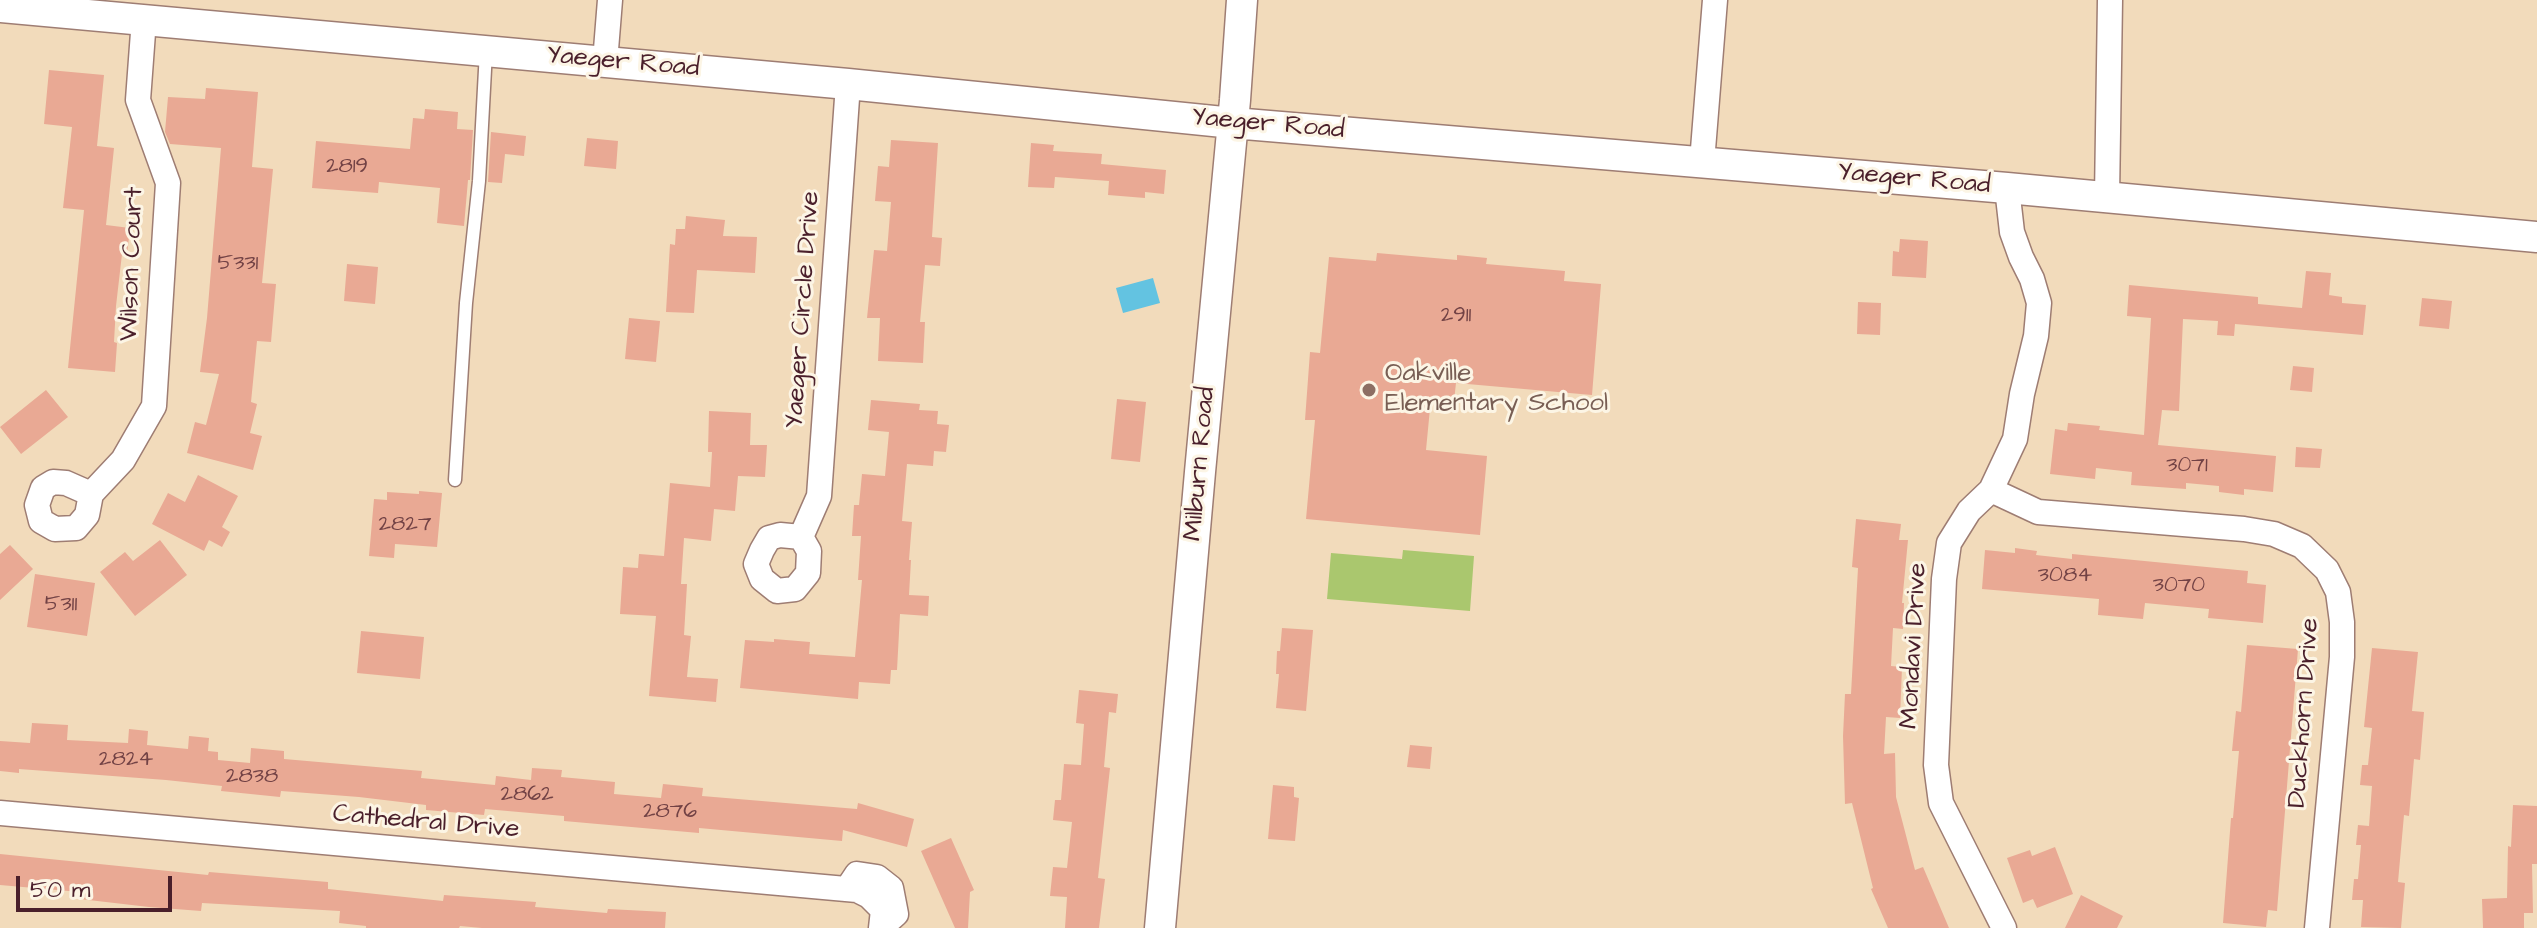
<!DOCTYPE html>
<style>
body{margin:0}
#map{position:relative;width:2537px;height:928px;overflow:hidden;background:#f2dbbb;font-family:"Architects Daughter",sans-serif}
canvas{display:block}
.scale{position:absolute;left:16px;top:876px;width:156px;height:36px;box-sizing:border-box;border:4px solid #4a1f2b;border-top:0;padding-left:10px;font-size:24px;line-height:28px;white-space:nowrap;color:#4a1f2b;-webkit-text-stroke:6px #fcf5e5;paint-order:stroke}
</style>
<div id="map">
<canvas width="2537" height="928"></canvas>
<div class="scale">50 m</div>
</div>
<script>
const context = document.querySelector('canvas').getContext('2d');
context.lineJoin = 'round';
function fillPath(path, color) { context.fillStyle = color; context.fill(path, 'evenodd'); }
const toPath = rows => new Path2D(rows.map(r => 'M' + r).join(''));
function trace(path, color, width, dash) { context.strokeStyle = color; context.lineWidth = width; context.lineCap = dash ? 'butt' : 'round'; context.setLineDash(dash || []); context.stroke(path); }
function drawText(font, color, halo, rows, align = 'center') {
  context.font = font + ' "Architects Daughter",sans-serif'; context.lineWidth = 6; context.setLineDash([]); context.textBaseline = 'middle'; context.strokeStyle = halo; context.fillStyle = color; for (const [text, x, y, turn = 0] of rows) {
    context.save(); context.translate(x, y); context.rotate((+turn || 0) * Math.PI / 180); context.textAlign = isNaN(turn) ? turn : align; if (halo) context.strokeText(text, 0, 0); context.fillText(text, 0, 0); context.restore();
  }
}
fillPath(toPath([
 [1403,550,1474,556,1470,611,1327,599,1331,553,1402,559]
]), '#aac76e');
fillPath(toPath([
 [1153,278,1160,303,1123,313,1116,288]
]), '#63c3e1');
fillPath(toPath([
 [49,70,104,75,97,146,114,148,106,225,130,228,127,255,122,254,116,306,114,342,117,343,115,372,68,368,84,210,63,208,72,127,44,124],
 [206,88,258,92,252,167,273,169,262,283,276,284,271,342,257,341,251,402,257,404,250,433,262,436,253,470,187,453,195,422,206,425,219,374,200,372,207,318,221,148,170,144,165,132,168,97,205,99],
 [425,109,458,112,457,129,473,130,470,180,468,180,464,226,437,223,440,188,379,182,378,193,312,188,316,141,410,149,413,118,424,119],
 [491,132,526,136,524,156,505,154,502,183,488,182],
 [587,138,618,141,616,169,584,166],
 [891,140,938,143,932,237,942,238,940,266,925,265,920,322,925,322,923,363,878,361,880,318,867,318,874,250,887,251,891,202,875,201,878,166,889,167],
 [1031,143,1054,145,1053,151,1102,154,1101,164,1166,170,1164,194,1145,192,1145,198,1108,195,1109,181,1055,177,1054,188,1028,187],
 [686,216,725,220,723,236,757,237,755,273,697,270,694,313,666,312,670,244,675,245,676,229,685,229],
 [1900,239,1928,241,1926,278,1892,276,1893,251,1899,252],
 [1377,253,1457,260,1457,255,1487,258,1486,264,1565,271,1564,281,1601,284,1592,395,1456,383,1454,401,1431,398,1426,450,1487,456,1480,535,1306,519,1315,420,1305,420,1310,352,1320,353,1329,257,1376,261],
 [347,264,378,267,375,304,344,301],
 [2306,271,2331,273,2329,295,2342,297,2342,303,2366,305,2363,335,2235,324,2234,336,2217,335,2218,321,2183,319,2179,411,2162,410,2158,445,2276,456,2273,492,2244,489,2244,495,2219,492,2219,486,2186,483,2186,489,2131,485,2132,472,2096,468,2095,479,2050,474,2055,429,2067,431,2068,423,2100,426,2099,430,2144,435,2151,318,2127,316,2129,285,2258,297,2258,304,2302,308],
 [2422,298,2452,301,2449,329,2419,326],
 [1858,302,1881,303,1880,335,1857,334],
 [629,318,660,321,656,362,625,359],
 [2293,366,2314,368,2312,392,2290,390],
 [46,390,68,417,21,454,0,427],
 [1117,399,1146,402,1140,462,1111,459],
 [871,400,920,404,919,410,938,411,937,424,949,425,946,452,934,451,933,466,907,464,902,521,912,522,909,560,911,560,909,595,929,596,928,616,900,614,897,670,891,670,890,684,859,682,858,699,740,688,745,640,774,642,774,639,810,642,809,654,855,657,862,580,858,580,861,536,852,536,854,505,859,505,862,474,885,476,889,432,868,430],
 [709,411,751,413,750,445,767,445,765,477,738,476,735,511,714,509,711,541,684,538,681,584,687,584,684,635,691,636,687,677,718,679,716,702,649,696,656,616,620,614,623,567,638,568,639,554,664,556,670,483,710,487,712,452,708,452],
 [2296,447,2322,449,2320,468,2295,467],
 [198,475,238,496,222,527,230,532,222,547,209,540,204,551,152,524,168,493,185,502],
 [419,491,442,493,437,547,395,544,394,558,369,556,374,499,387,500,387,492,419,494],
 [1856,519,1901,524,1899,540,1908,540,1902,603,1904,603,1903,629,1893,628,1891,666,1902,667,1900,718,1886,717,1884,754,1895,753,1896,797,1915,870,1923,867,1949,928,1888,928,1871,889,1873,888,1852,803,1845,804,1843,736,1845,694,1851,694,1858,568,1852,567],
 [160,540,187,575,135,616,100,572,125,552,133,561],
 [10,545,33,569,0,600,0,554],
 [2015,548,2037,551,2036,555,2072,559,2072,554,2248,571,2247,583,2266,585,2263,623,2208,618,2209,609,2145,603,2143,619,2098,615,2099,599,1982,589,1985,550,2015,553],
 [35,574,95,583,87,636,27,627],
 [1282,628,1313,630,1306,711,1276,708,1279,674,1276,674,1277,651,1280,651],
 [361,631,424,637,420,679,357,673],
 [2247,645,2298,649,2277,911,2268,910,2266,927,2223,923,2231,818,2233,818,2239,751,2232,751,2236,711,2241,712],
 [2372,648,2418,652,2412,711,2424,712,2420,760,2414,759,2409,816,2404,815,2398,882,2405,883,2401,928,2361,927,2363,900,2352,900,2354,879,2358,879,2361,845,2356,845,2358,825,2369,826,2372,786,2360,785,2362,765,2368,765,2372,728,2364,727],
 [1079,690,1118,694,1116,713,1109,712,1104,767,1110,768,1098,878,1105,879,1099,928,1065,928,1067,897,1050,896,1053,867,1067,868,1072,822,1053,820,1055,800,1061,800,1064,764,1081,765,1084,724,1076,723],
 [32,723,68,725,67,740,128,743,129,729,148,731,147,745,188,749,189,736,209,738,208,751,218,752,218,760,250,763,251,748,284,751,284,759,422,771,421,778,495,785,496,776,531,780,532,768,562,770,561,777,615,782,614,794,661,798,663,784,703,788,702,796,857,809,858,803,914,819,907,847,843,830,842,841,699,828,699,833,564,821,564,816,485,809,484,815,426,810,426,805,359,797,281,791,280,797,221,791,222,786,166,780,19,769,19,773,0,771,0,741,30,743],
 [1410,745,1432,747,1430,769,1407,767],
 [1273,785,1294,787,1294,797,1299,798,1295,841,1268,839],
 [2513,805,2537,806,2537,864,2532,864,2533,913,2524,913,2524,928,2483,928,2482,899,2507,898,2508,846,2511,847],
 [951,838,974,890,970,892,968,928,955,928,921,851],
 [2055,847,2073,894,2037,908,2033,899,2023,903,2007,858,2030,850,2032,856],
 [0,854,208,875,209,872,328,882,328,889,443,901,444,895,536,902,535,907,607,913,608,909,666,912,665,928,482,928,460,926,459,928,366,928,366,926,339,923,340,911,202,903,201,911,149,907,80,899,80,892,0,885],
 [2081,895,2123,916,2117,928,2065,928]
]), '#e9a994');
const service = toPath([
 [455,480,466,303,479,181,486,51]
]);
const minor = toPath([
 [605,62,610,0],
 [1702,162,1715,0],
 [2107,197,2110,0],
 [1991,490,2038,512,2244,529,2274,534,2302,546,2327,570,2338,592,2342,622,2342,657,2317,928],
 [91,494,66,483,53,482,43,488,37,505,41,521,55,529,76,528,87,515,91,494,123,460,154,406,168,183,138,100,144,19],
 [801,537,780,535,769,538,762,550,756,564,762,579,777,591,795,589,808,573,809,551,801,537,819,496,848,84],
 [0,813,857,890,869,896,883,910,881,928],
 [847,889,857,874,877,877,891,888,896,914,886,923],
 [2004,928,1941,803,1936,765,1944,579,1949,543,1969,511,1991,490,2015,439,2022,394,2036,336,2039,303,2032,279,2021,257,2012,232,2007,188]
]);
const tertiary = toPath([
 [0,7,848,84,1233,123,2007,188,2537,237],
 [1160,928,1200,472,1235,100,1242,0]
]);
trace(service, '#9e7d73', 15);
trace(minor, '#9e7d73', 27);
trace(tertiary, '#9e7d73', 33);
trace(service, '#fff', 12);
trace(minor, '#fff', 24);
trace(tertiary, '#fff', 30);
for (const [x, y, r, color] of [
 [1369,390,8,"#8d6e63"]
]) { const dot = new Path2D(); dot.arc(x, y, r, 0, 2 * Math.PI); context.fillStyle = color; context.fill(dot); trace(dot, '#fcf5e5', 3); }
drawText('22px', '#724245', null, [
 ["2819",347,167],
 ["5331",238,264],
 ["2911",1456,316],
 ["3071",2187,466],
 ["2827",405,525],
 ["3084",2065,576],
 ["3070",2179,586],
 ["5311",61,605],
 ["2824",126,760],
 ["2838",252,777],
 ["2862",527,795],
 ["2876",670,812]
]);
drawText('26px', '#4a1f2b', '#fcf5e5', [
 ["Yaeger Road",623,63,5],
 ["Yaeger Road",1268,125,5],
 ["Yaeger Road",1914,180,5],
 ["Wilson Court",133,264,-88],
 ["Yaeger Circle Drive",804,310,-86],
 ["Milburn Road",1201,464,-85],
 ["Mondavi Drive",1915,646,-87],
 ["Duckhorn Drive",2305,713,-86],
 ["Cathedral Drive",426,823,5]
]);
drawText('26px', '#785e54', '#fcf5e5', [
 ["Oakville",1385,375],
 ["Elementary School",1385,405]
], 'left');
</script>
